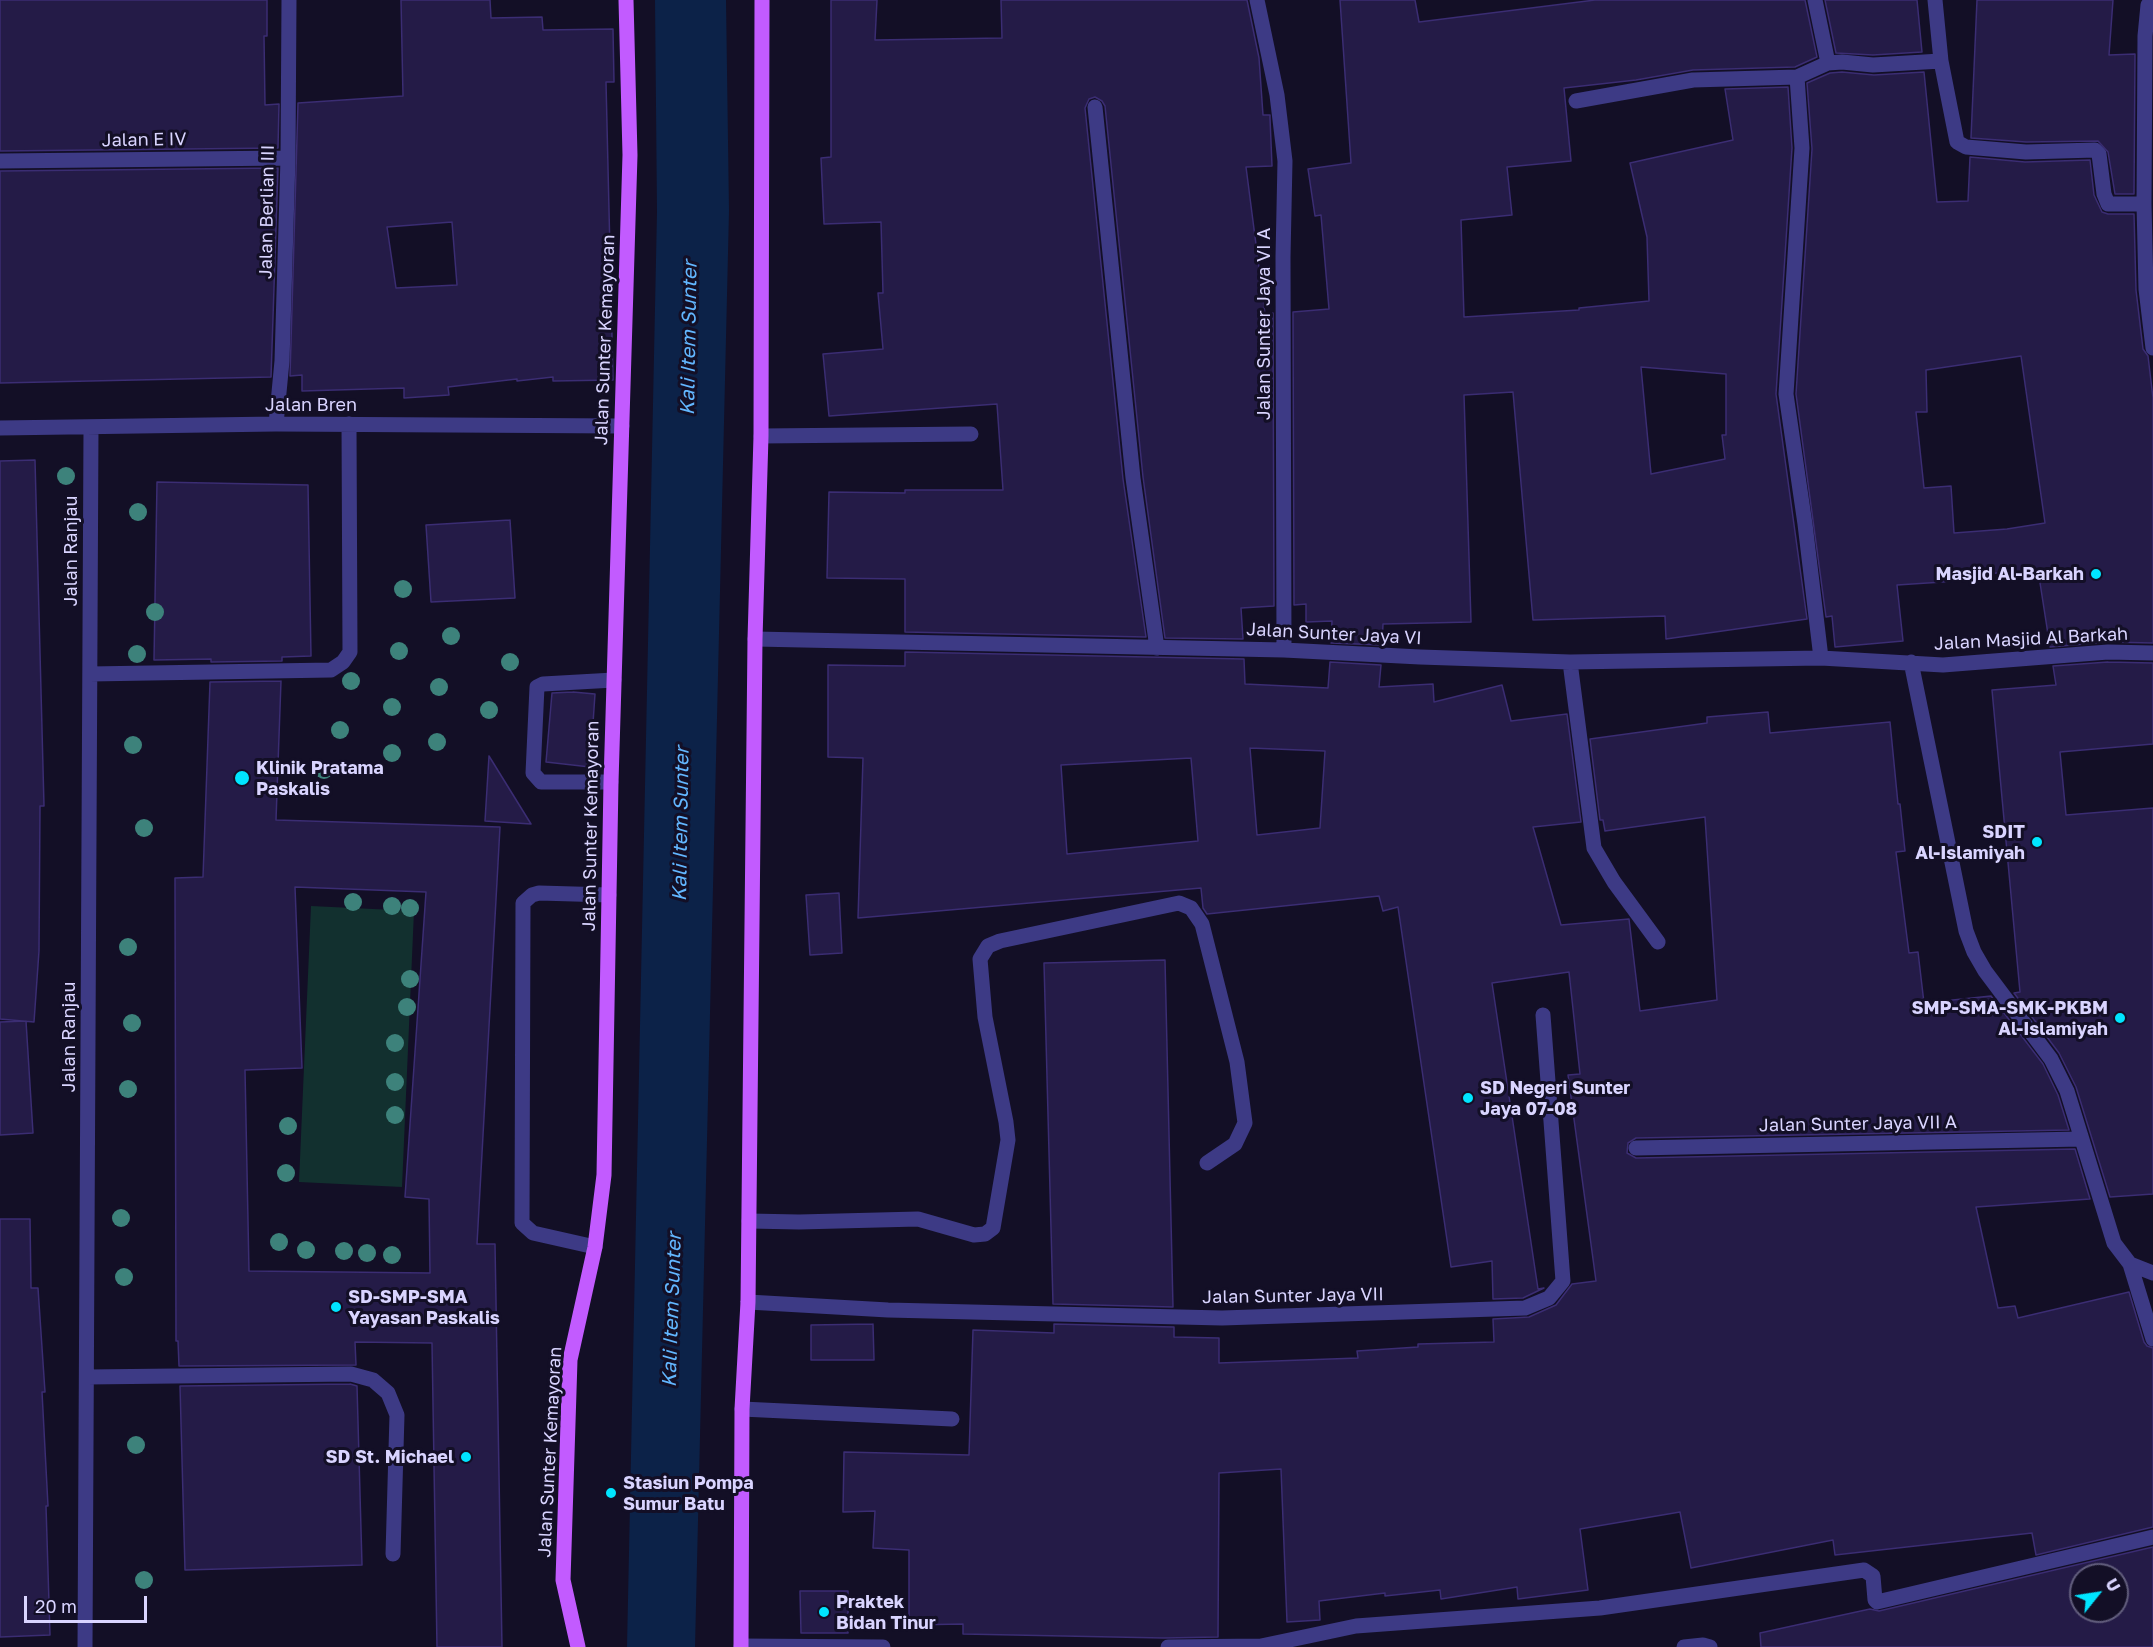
<!DOCTYPE html>
<style>
body{margin:0}
#map{position:relative;width:2153px;height:1647px;overflow:hidden;background:#130f26;font-family:"Golos Text",sans-serif}
canvas{display:block}
.north{position:absolute;left:2069px;top:1563px;width:60px;height:60px;box-sizing:border-box;background:#130f26;border:2px solid #625e7d;border-radius:50%;rotate:60deg;font-size:16px;font-weight:700;line-height:24px;text-align:center;color:#d9d4ff}
.north::after{content:'';display:block;margin:auto;width:21px;height:27px;background:#00e5ff;clip-path:polygon(50% 0,100% 100%,50% 72%,0 100%)}
.scale{position:absolute;left:24px;top:1596px;width:123px;height:27px;box-sizing:border-box;border:3px solid #d9d4ff;border-top:0;padding-left:8px;font-size:18px;line-height:21px;white-space:nowrap;color:#d9d4ff;-webkit-text-stroke:4px #130f26;paint-order:stroke}
</style>
<div id="map">
<canvas width="2153" height="1647"></canvas>
<div class="north">U</div>
<div class="scale">20 m</div>
</div>
<script>
const context = document.querySelector('canvas').getContext('2d');
context.lineJoin = 'round';
function fillPath(path, color) { context.fillStyle = color; context.fill(path, 'evenodd'); }
const toPath = rows => new Path2D(rows.map(r => 'M' + r).join(''));
function trace(path, color, width, dash) { context.strokeStyle = color; context.lineWidth = width; context.lineCap = dash ? 'butt' : 'round'; context.setLineDash(dash || []); context.stroke(path); }
function drawText(font, color, halo, rows, align = 'center') {
  context.font = font + ' "Golos Text",sans-serif'; context.lineWidth = 6; context.setLineDash([]); context.textBaseline = 'middle'; context.strokeStyle = halo; context.fillStyle = color; for (const [text, x, y, turn = 0] of rows) {
    context.save(); context.translate(x, y); context.rotate((+turn || 0) * Math.PI / 180); context.textAlign = isNaN(turn) ? turn : align; if (halo) context.strokeText(text, 0, 0); context.fillText(text, 0, 0); context.restore();
  }
}
fillPath(toPath([
 [311,906,414,911,402,1187,299,1182]
]), '#12302f');
fillPath(toPath([
 [655,0,726,0,729,211,695,1647,627,1647,657,212]
]), '#0c2248');
const building = toPath([
 [0,0,267,0,267,36,264,36,265,105,279,104,278,148,0,151,0,0],
 [401,0,490,0,491,18,542,17,543,30,613,29,614,82,606,82,613,380,553,381,553,377,517,381,517,379,448,387,449,395,404,398,404,388,302,391,302,375,290,376,298,103,403,96,401,0],
 [452,222,457,285,396,288,387,227,452,222],
 [831,0,877,0,875,40,1002,38,1001,0,1247,0,1259,58,1263,115,1270,115,1270,118,1272,166,1246,167,1265,314,1273,313,1274,606,1241,608,1243,639,1165,638,1143,477,1105,106,1102,101,1095,97,1089,99,1085,108,1123,479,1146,637,905,632,905,579,827,578,829,492,905,493,905,490,1003,490,997,404,829,416,823,354,883,349,878,293,883,293,881,222,824,224,821,158,831,157,831,0],
 [1340,0,1415,0,1419,22,1595,0,1805,0,1817,57,1795,67,1693,70,1636,80,1564,88,1571,161,1507,167,1512,215,1461,220,1464,317,1579,310,1579,308,1649,301,1647,237,1630,163,1733,140,1725,89,1788,87,1792,148,1776,394,1807,619,1666,639,1665,616,1533,620,1513,392,1464,395,1471,622,1383,624,1382,645,1331,643,1332,621,1306,622,1306,604,1294,605,1293,312,1329,309,1321,215,1315,216,1308,169,1351,163,1340,0],
 [1641,367,1726,374,1726,435,1722,435,1725,459,1651,474,1641,367],
 [1825,0,1917,0,1922,52,1873,55,1836,53,1825,0],
 [1977,0,2113,0,2109,55,2135,54,2134,194,2115,194,2108,152,2098,141,2026,142,1971,138,1977,0],
 [1842,72,1874,75,1924,72,1937,202,1968,201,1970,157,2025,162,2090,160,2094,195,2102,212,2108,214,2134,214,2136,290,2143,349,2148,356,2153,398,2153,643,2107,642,2050,647,2038,570,1957,576,1958,581,1897,585,1903,641,1835,647,1832,616,1826,617,1796,394,1812,149,1807,83,1830,73,1842,72],
 [2021,356,2045,523,2007,529,1954,533,1951,486,1924,488,1916,412,1927,412,1926,370,2021,356],
 [278,168,271,377,0,383,0,171,278,168],
 [35,460,44,806,40,806,39,951,34,1022,0,1019,0,461,35,460],
 [157,482,308,485,311,656,282,657,282,661,211,662,211,659,154,660,157,482],
 [510,520,515,598,431,602,426,525,510,520],
 [905,652,1244,659,1245,684,1328,688,1330,662,1381,665,1379,687,1433,684,1434,702,1502,685,1511,721,1567,714,1581,822,1533,827,1561,925,1629,919,1640,1011,1717,1000,1705,817,1605,831,1603,820,1600,820,1590,739,1707,723,1707,717,1768,712,1770,733,1890,722,1898,804,1900,804,1905,851,1896,852,1909,953,1918,952,1924,1003,1991,996,2043,1064,2058,1095,2069,1130,1636,1138,1628,1143,1627,1153,1636,1158,2075,1149,2090,1199,1976,1207,1998,1308,2015,1306,2018,1318,2129,1292,2144,1342,2147,1346,2153,1348,2153,1527,2036,1555,2032,1533,1835,1555,1833,1540,1691,1568,1680,1512,1580,1529,1588,1590,1518,1599,1517,1587,1441,1599,1440,1590,1385,1596,1385,1593,1319,1601,1320,1620,1287,1622,1281,1469,1219,1473,1218,1637,1164,1638,963,1634,963,1624,909,1625,909,1550,873,1548,875,1511,843,1512,844,1452,969,1455,973,1330,1054,1333,1054,1324,1174,1327,1174,1337,1219,1338,1219,1363,1358,1358,1357,1351,1418,1347,1418,1344,1494,1342,1493,1319,1529,1317,1556,1305,1572,1284,1596,1281,1568,1075,1580,1074,1569,972,1492,983,1538,1289,1544,1288,1523,1298,1493,1299,1492,1261,1451,1267,1398,907,1383,911,1379,896,1207,914,1203,908,1201,888,858,918,863,758,828,757,828,665,905,666,905,652],
 [1250,748,1325,751,1320,828,1257,835,1250,748],
 [1191,758,1198,841,1067,854,1061,765,1191,758],
 [2108,662,2153,663,2153,744,2060,752,2066,815,2153,808,2153,1194,2110,1197,2076,1087,2059,1053,2014,993,2020,992,1992,690,2056,685,2053,666,2108,662],
 [281,681,276,820,500,827,477,1244,495,1244,502,1647,437,1647,432,1343,355,1342,356,1365,179,1366,178,1341,176,1341,175,878,203,877,210,682,281,681],
 [295,887,426,892,405,1197,429,1199,430,1273,249,1271,245,1070,302,1068,295,887],
 [573,692,595,694,590,767,546,762,552,693,573,692],
 [489,756,531,824,485,821,489,756],
 [839,893,842,953,810,955,806,895,839,893],
 [1165,960,1173,1307,1053,1304,1044,963,1165,960],
 [26,1021,33,1133,0,1135,0,1022,26,1021],
 [0,1219,30,1219,31,1288,38,1288,45,1392,42,1392,48,1506,46,1506,50,1635,0,1637,0,1219],
 [873,1324,874,1360,811,1360,811,1325,873,1324],
 [350,1384,357,1386,362,1565,185,1570,180,1386,350,1384],
 [2153,1547,2153,1647,1761,1647,1760,1633,1870,1609,1879,1611,2153,1547],
 [2081,1575,2117,1575,2117,1611,2081,1611,2081,1575],
 [800,1591,848,1591,848,1633,801,1633,800,1591]
]);
fillPath(building, '#241b47');
trace(building, '#3b2d73', 1.5);
trace(toPath([
 [1257,0,1277,95,1285,161,1283,257,1284,650],
 [1815,0,1828,63],
 [1935,0,1941,61,1957,142,1966,147,2026,152,2095,150,2099,154,2104,194,2108,204,2144,204,2146,289,2153,348],
 [1797,77,1802,148,1786,394,1805,524,1821,658],
 [1576,101,1693,80,1797,77,1828,63,1842,62,1873,65,1941,61],
 [1095,107,1133,478,1157,648],
 [0,161,288,158],
 [2144,204,2145,36,2148,5],
 [276,424,282,361,288,158,289,0],
 [0,428,276,424,622,426],
 [761,436,971,434],
 [755,639,1284,650,1420,657,1570,662,1821,658,1943,665,2108,652,2153,653],
 [1570,662,1594,848,1614,882,1658,942],
 [1911,662,1966,931,1974,952,1985,971,2051,1059,2067,1091,2114,1243,2130,1264,2153,1273],
 [90,674,331,670,343,662,350,652,349,424],
 [611,782,541,782,533,773,537,687,543,684,614,680],
 [1636,1148,2081,1139],
 [749,1221,799,1222,918,1219,974,1235,985,1234,993,1228,1008,1140,1006,1122,985,1017,980,959,988,946,1000,941,1179,903,1191,908,1202,924,1237,1062,1245,1123,1235,1144,1207,1163],
 [595,1247,533,1233,522,1223,523,903,532,895,539,893,609,895],
 [2130,1264,2153,1339],
 [748,1302,888,1310,1222,1318,1525,1308,1549,1298,1563,1281,1543,1015],
 [87,1377,351,1374,373,1380,388,1393,397,1415,393,1554],
 [742,1409,952,1419],
 [741,1646,883,1647],
 [85,1647,91,428],
 [1168,1647,1261,1646,1356,1626,1600,1608,1864,1570,1873,1576,1875,1600,1877,1602,2153,1537],
 [1684,1647,1703,1645,1710,1647]
]), '#3d3a85', 15);
trace(toPath([
 [578,1647,563,1580,570,1360,595,1247,604,1175,611,782,630,155,626,0],
 [741,1647,742,1409,748,1302,755,639,761,436,762,0]
]), '#c25bff', 15);
context.fillStyle = '#3d827b';
for (const [x, y] of [
 [66,476],
 [138,512],
 [403,589],
 [155,612],
 [451,636],
 [399,651],
 [137,654],
 [510,662],
 [351,681],
 [439,687],
 [392,707],
 [489,710],
 [340,730],
 [437,742],
 [133,745],
 [392,753],
 [324,770],
 [144,828],
 [353,902],
 [392,906],
 [410,908],
 [128,947],
 [410,979],
 [407,1007],
 [132,1023],
 [395,1043],
 [395,1082],
 [128,1089],
 [395,1115],
 [288,1126],
 [286,1173],
 [121,1218],
 [279,1242],
 [306,1250],
 [344,1251],
 [367,1253],
 [392,1255],
 [124,1277],
 [136,1445],
 [144,1580]
]) { context.beginPath(); context.arc(x, y, 9, 0, 2 * Math.PI); context.fill(); }
for (const [x, y, r, color] of [
 [2096,574,6,"#00e5ff"],
 [242,778,8,"#00e5ff"],
 [2037,842,6,"#00e5ff"],
 [2120,1018,6,"#00e5ff"],
 [1468,1098,6,"#00e5ff"],
 [336,1307,6,"#00e5ff"],
 [466,1457,6,"#00e5ff"],
 [611,1493,6,"#00e5ff"],
 [824,1612,6,"#00e5ff"]
]) { const dot = new Path2D(); dot.arc(x, y, r, 0, 2 * Math.PI); context.fillStyle = color; context.fill(dot); trace(dot, '#130f26', 2); }
drawText('18px', '#d9d4ff', '#130f26', [
 ["Jalan E IV",144,140,-1],
 ["Jalan Berlian III",267,212,-89],
 ["Jalan Sunter Jaya VI A",1264,324,-90],
 ["Jalan Sunter Kemayoran",605,340,-88],
 ["Jalan Bren",311,405],
 ["Jalan Ranjau",71,551,-90],
 ["Jalan Sunter Jaya VI",1334,634,3],
 ["Jalan Masjid Al Barkah",2031,639,-3],
 ["Jalan Sunter Kemayoran",591,826,-89],
 ["Jalan Ranjau",69,1037,-90],
 ["Jalan Sunter Jaya VII A",1858,1124,-1],
 ["Jalan Sunter Jaya VII",1293,1296,-1],
 ["Jalan Sunter Kemayoran",550,1452,-87]
]);
drawText('bold 18px', '#d9d4ff', '#130f26', [
 ["Masjid Al-Barkah",2084,574,"right"],
 ["Klinik Pratama",256,768],
 ["Paskalis",256,789],
 ["SDIT",2025,832,"right"],
 ["Al-Islamiyah",2025,853,"right"],
 ["SMP-SMA-SMK-PKBM",2108,1008,"right"],
 ["Al-Islamiyah",2108,1029,"right"],
 ["SD Negeri Sunter",1480,1088],
 ["Jaya 07-08",1480,1109],
 ["SD-SMP-SMA",348,1297],
 ["Yayasan Paskalis",348,1318],
 ["SD St. Michael",454,1457,"right"],
 ["Stasiun Pompa",623,1483],
 ["Sumur Batu",623,1504],
 ["Praktek",836,1602],
 ["Bidan Tinur",836,1623]
], 'left');
drawText('italic 20px', '#62b6ff', '#130f26', [
 ["Kali Item Sunter",689,338,-89],
 ["Kali Item Sunter",681,824,-89],
 ["Kali Item Sunter",672,1310,-88]
]);
</script>
